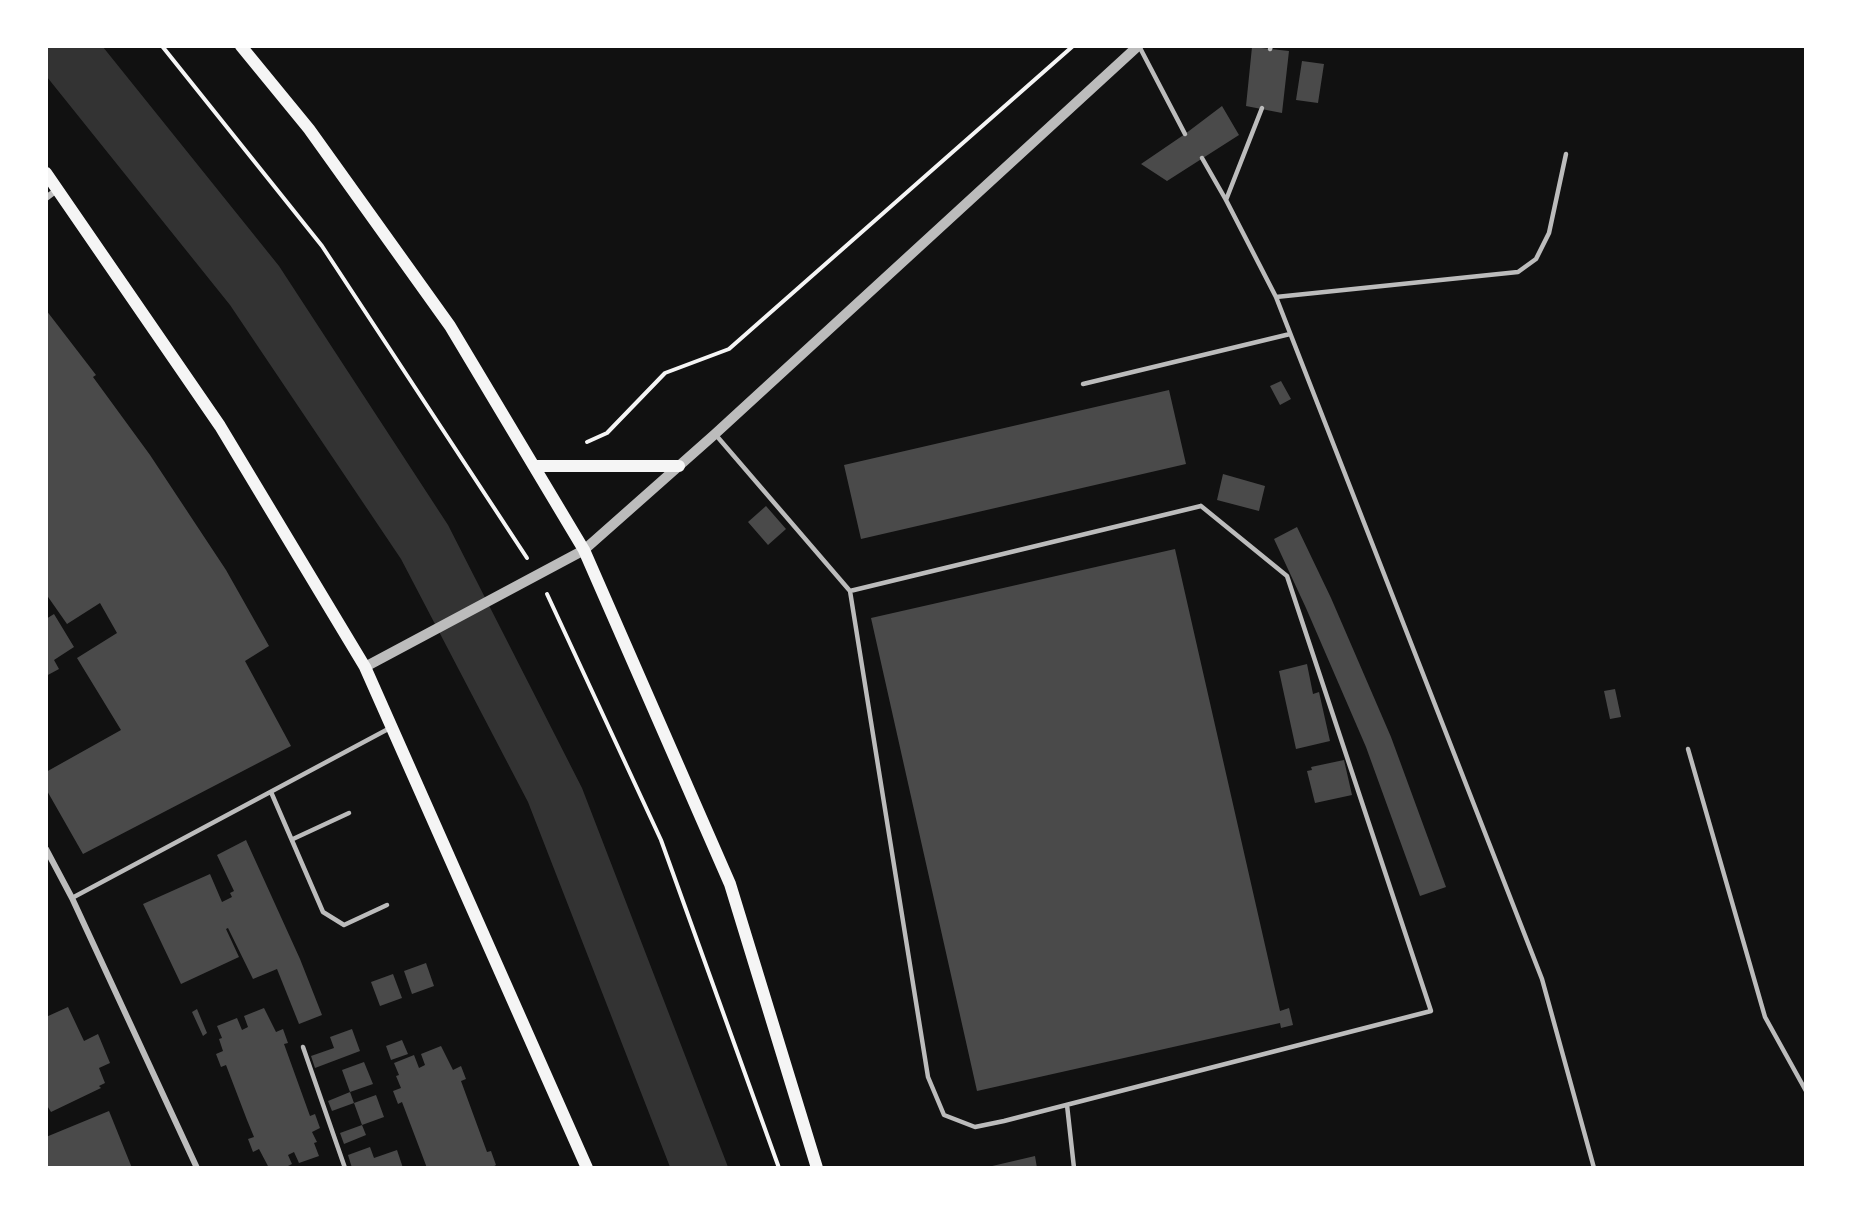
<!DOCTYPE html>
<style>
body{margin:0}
#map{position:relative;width:1852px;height:1214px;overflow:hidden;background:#111;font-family:"Space Grotesk",sans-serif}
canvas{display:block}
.frame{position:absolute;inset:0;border:48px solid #fff;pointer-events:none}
</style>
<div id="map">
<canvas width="1852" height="1214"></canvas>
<div class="frame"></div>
</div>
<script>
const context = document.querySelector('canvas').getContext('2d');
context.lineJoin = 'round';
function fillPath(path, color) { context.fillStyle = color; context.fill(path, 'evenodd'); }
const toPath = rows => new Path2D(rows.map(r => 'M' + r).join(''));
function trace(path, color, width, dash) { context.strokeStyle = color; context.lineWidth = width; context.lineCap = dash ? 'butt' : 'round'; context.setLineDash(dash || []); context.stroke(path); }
fillPath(toPath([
 [46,47,103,47,279,266,448,525,582,788,728,1167,670,1167,528,802,401,559,230,305,47,77]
]), '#333');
fillPath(toPath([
 [1252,47,1289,51,1282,113,1246,106],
 [1302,61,1324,64,1318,103,1296,100],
 [1222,106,1239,135,1167,181,1141,164,1185,134],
 [46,310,96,375,93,377,150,455,226,570,269,646,245,661,291,746,83,854,46,789,46,772,121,730,77,658,117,633,100,603,67,624,46,594],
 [1281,381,1291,399,1280,405,1270,386],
 [1169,390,1186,464,861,539,844,465],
 [1223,474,1265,486,1259,511,1217,500],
 [766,506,786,529,768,545,748,522],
 [1297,527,1331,598,1391,737,1446,887,1420,896,1366,747,1306,608,1274,539],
 [1175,549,1280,1011,1289,1008,1293,1025,1281,1028,1280,1023,977,1091,871,618],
 [54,614,74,647,54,660,59,669,46,676,46,619],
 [1307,664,1313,694,1319,692,1330,741,1296,749,1279,671],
 [1615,689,1621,717,1610,719,1604,691],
 [1344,760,1352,795,1315,803,1307,771,1312,770,1311,767],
 [246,840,300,959,322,1015,299,1024,277,969,253,979,228,928,226,929,239,957,181,984,143,904,210,874,222,902,232,897,230,893,234,891,217,855],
 [426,963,434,986,412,994,404,971],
 [393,974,402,998,380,1006,371,982],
 [68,1007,84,1041,98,1034,110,1063,99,1068,105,1083,99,1086,101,1088,51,1112,46,1104,46,1017],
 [264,1008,276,1032,283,1029,288,1043,284,1044,310,1116,315,1114,320,1128,312,1132,317,1142,314,1143,319,1156,299,1163,294,1152,288,1155,292,1164,284,1168,269,1168,259,1149,253,1152,248,1139,254,1137,247,1120,226,1065,221,1067,216,1054,223,1051,219,1039,222,1038,217,1026,237,1018,242,1030,248,1027,244,1016],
 [197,1009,207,1033,203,1036,192,1012],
 [352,1029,360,1051,315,1068,311,1056,334,1048,330,1037],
 [402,1040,408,1054,391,1060,386,1046],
 [441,1046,453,1070,461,1066,466,1079,461,1081,487,1152,491,1151,496,1165,491,1168,427,1168,402,1102,398,1104,393,1091,401,1088,396,1076,399,1075,394,1063,414,1055,419,1068,425,1065,421,1054],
 [364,1062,373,1084,350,1092,342,1070],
 [350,1092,354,1103,332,1111,328,1101],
 [376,1095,384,1117,362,1125,366,1135,344,1144,340,1133,362,1125,354,1103],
 [109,1111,132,1168,46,1168,46,1137],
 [370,1147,374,1158,397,1150,403,1168,352,1168,348,1155],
 [1035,1156,1037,1168,988,1168,988,1167]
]), '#4a4a4a');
trace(toPath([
 [162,46,322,246,527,558],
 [587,442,607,433,665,373,729,349,1073,46],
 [547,594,661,840,779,1168]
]), '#f5f5f5', 4);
trace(toPath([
 [1139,46,1185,134],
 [1270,49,1271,46],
 [1202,158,1226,200,1276,297,1542,979,1594,1168],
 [1226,200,1262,108],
 [1276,297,1518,272,1536,259,1549,233,1566,154],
 [1083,384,1290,334],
 [715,434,850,591],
 [1201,506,1287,576,1431,1011,1004,1121,975,1127,944,1115,928,1077,850,591,1201,506],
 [1688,749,1765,1017,1806,1091],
 [271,792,323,912,344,925,387,905],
 [293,839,349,813],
 [72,898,390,728],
 [303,1047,345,1168],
 [1067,1105,1074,1168]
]), '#bcbcbc', 4.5);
trace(toPath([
 [46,198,58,189],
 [46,849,72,898,197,1168]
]), '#bcbcbc', 6);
trace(toPath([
 [365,667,584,550,715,434,1138,46]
]), '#bcbcbc', 10);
trace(toPath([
 [241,46,309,129,450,326,584,550,730,884,817,1168],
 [46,173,220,426,365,667,587,1168],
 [534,466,679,466]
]), '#f5f5f5', 12);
</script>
